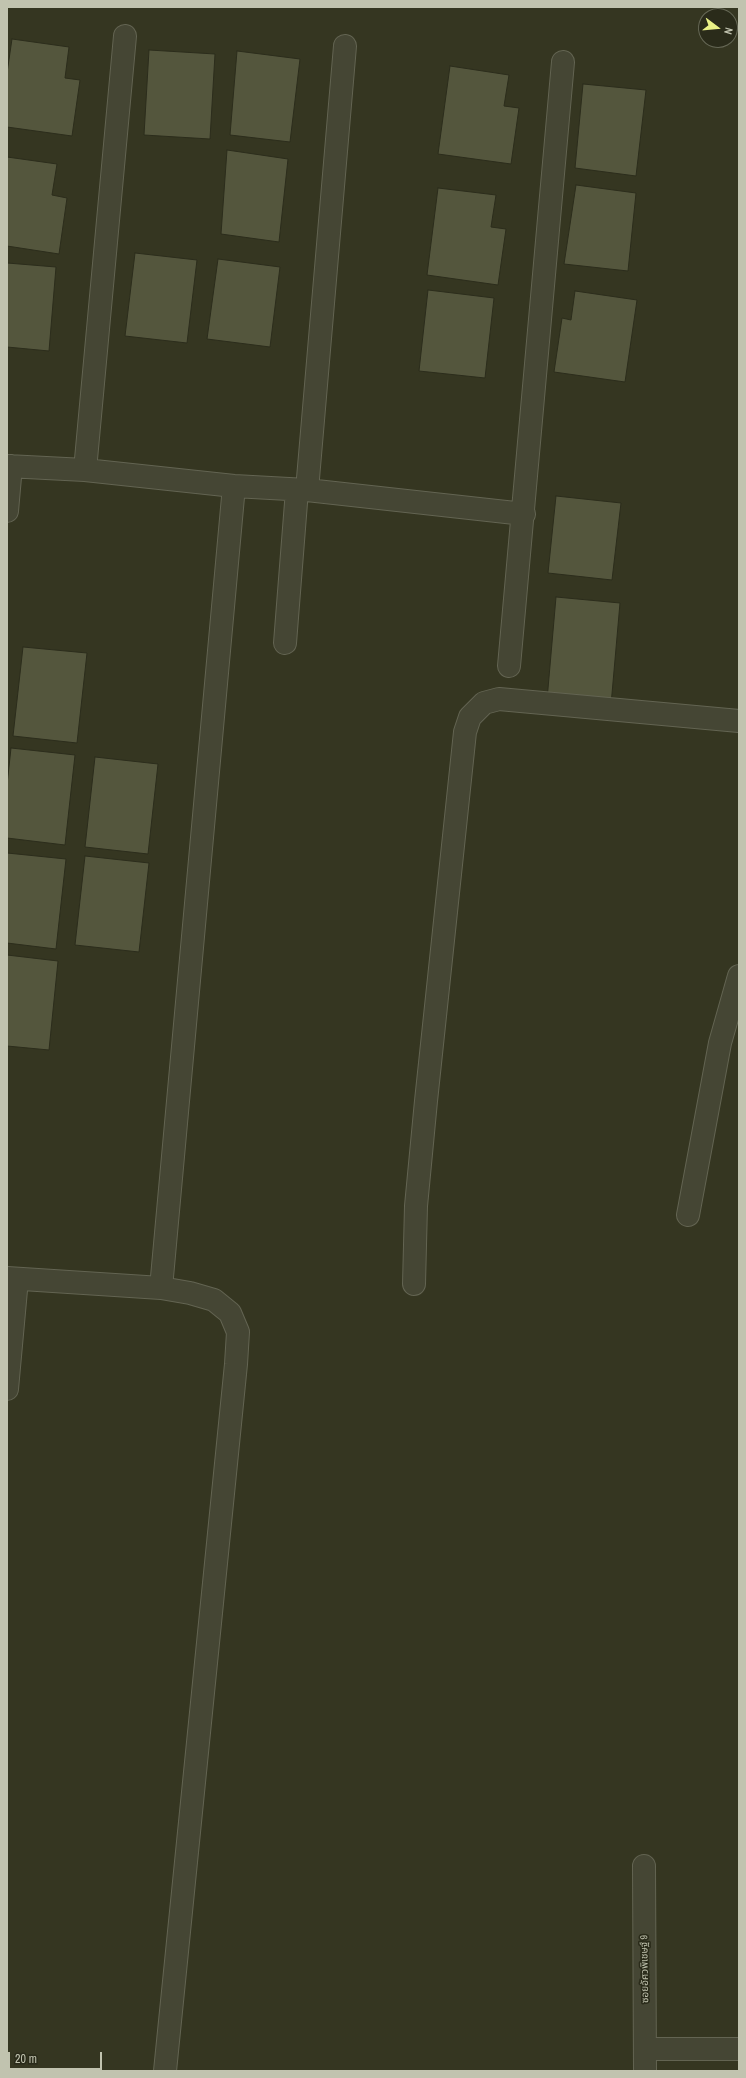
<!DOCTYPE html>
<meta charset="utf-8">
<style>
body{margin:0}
#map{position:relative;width:746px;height:2078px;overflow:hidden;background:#353621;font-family:"Archivo Narrow",sans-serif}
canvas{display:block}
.frame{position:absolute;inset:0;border:8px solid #c1c3af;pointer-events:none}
.north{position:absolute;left:698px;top:8px;width:40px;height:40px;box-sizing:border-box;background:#2a2b1a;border:1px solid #666856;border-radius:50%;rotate:106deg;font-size:11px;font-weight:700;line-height:16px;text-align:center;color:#c1c3af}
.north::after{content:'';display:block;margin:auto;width:14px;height:18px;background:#e9f186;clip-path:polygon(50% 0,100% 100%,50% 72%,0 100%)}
.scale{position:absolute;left:8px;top:2052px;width:94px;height:18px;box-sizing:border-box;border:2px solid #c1c3af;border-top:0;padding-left:5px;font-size:12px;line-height:14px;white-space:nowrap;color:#c1c3af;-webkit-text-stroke:3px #2a2b1a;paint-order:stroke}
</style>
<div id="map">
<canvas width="746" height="2078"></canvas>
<div class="frame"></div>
<div class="north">N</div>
<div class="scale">20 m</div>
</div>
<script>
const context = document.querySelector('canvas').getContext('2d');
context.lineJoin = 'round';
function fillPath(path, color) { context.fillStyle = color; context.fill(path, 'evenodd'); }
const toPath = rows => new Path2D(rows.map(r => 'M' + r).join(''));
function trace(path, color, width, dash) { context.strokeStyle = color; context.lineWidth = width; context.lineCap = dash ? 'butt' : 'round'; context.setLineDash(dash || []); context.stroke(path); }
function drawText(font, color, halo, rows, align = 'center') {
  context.font = font + ' "Archivo Narrow","Noto Sans Thai",sans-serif'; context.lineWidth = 3.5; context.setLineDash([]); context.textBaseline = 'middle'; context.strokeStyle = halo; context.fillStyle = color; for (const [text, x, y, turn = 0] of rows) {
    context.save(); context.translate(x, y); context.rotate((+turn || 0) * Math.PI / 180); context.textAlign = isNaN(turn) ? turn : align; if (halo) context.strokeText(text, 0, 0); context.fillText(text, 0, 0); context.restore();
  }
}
const building = toPath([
 [12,39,69,47,65,78,80,80,72,136,7,127,7,73,12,39],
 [149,50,215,54,210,139,144,135,149,50],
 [237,51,300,59,290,142,230,135,237,51],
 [450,66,509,75,504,106,519,108,511,164,438,154,450,66],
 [583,84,646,90,636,176,575,168,583,84],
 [227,150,288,159,279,242,221,234,227,150],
 [7,157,57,164,52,195,67,198,59,254,7,246,7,157],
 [576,185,636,193,628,271,564,264,576,185],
 [438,188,496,195,491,227,506,229,498,285,427,275,438,188],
 [135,253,197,260,187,343,125,336,135,253],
 [218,259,280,267,270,347,207,339,218,259],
 [7,263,56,267,49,351,7,347,7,263],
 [428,290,494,298,485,378,419,371,428,290],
 [575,291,637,300,625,382,554,372,562,318,571,320,575,291],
 [556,496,621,503,612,580,548,573,556,496],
 [556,597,620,603,611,705,547,700,556,597],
 [23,647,87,653,77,743,13,736,23,647],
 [11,748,75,755,65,845,7,838,7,785,11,748],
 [95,757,158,764,148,854,85,847,95,757],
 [7,853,66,859,56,949,7,943,7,853],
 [85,856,149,863,139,952,75,945,85,856],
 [7,955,58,961,49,1050,7,1046,7,955]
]);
fillPath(building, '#54563d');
trace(building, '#2c2d1c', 1);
const minor = toPath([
 [7,466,85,470,234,486,307,490,524,514],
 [85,470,125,36],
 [307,490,345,46],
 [7,511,11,466],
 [285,643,297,490],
 [509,666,563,62],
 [688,1215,720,1043,739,976],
 [7,1278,161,1288,190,1293,214,1300,230,1313,238,1332,236,1364,165,2071],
 [414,1284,416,1206,426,1101,465,732,470,717,484,703,499,699,739,721],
 [161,1288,234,486],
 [7,1389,17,1279],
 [644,1866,645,2071],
 [645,2049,739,2049]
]);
trace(minor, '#636452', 24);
trace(minor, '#454634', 22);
drawText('10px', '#c1c3af', '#2a2b1a', [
 ["ซอยอัศวพิเชษฐ์ 9",645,1969,-91]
]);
</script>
